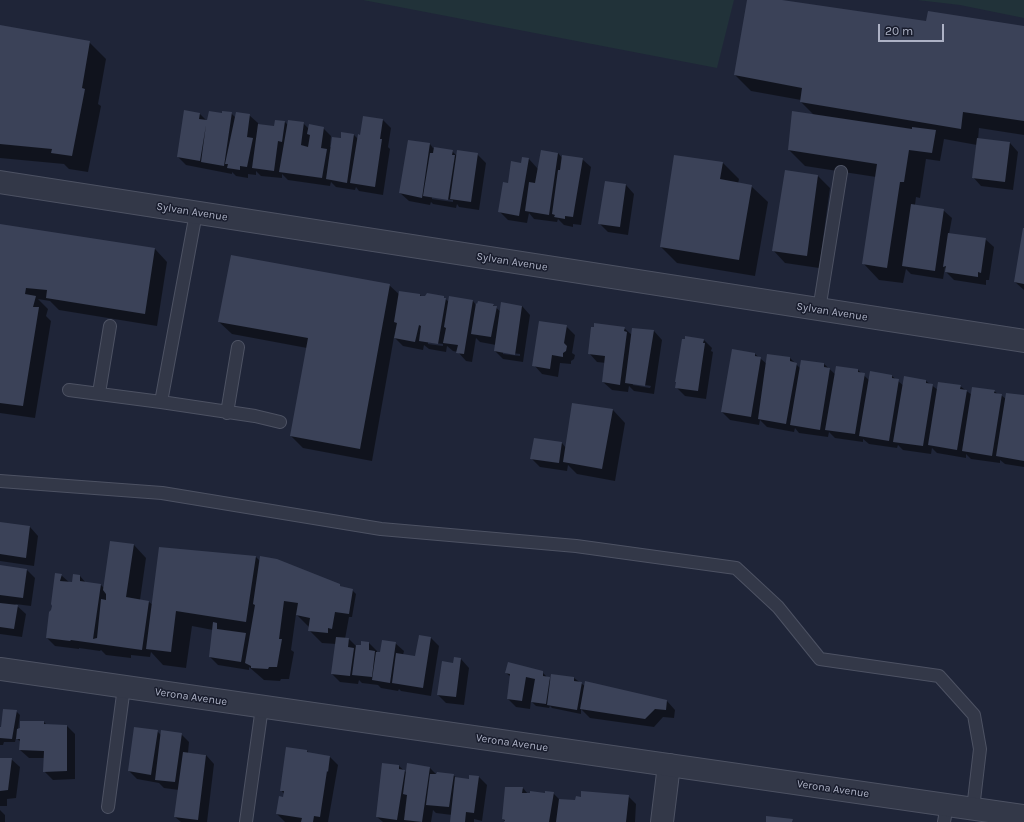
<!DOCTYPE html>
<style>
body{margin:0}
#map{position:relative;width:1024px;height:822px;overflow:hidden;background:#1f2538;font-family:Karla,sans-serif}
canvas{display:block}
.scale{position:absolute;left:878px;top:24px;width:66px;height:18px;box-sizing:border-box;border:2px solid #adb2c5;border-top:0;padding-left:5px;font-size:12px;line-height:14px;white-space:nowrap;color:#adb2c5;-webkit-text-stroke:3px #191d2d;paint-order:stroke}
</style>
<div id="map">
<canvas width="1024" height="822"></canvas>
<div class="scale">20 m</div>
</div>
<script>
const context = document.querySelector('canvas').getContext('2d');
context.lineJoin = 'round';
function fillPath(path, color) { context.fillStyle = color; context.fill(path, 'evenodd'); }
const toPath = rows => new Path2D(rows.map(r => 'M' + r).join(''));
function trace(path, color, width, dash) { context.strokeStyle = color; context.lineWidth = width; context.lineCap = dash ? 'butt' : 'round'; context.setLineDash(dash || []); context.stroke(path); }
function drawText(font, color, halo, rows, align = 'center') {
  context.font = font + ' Karla,sans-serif'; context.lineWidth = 3; context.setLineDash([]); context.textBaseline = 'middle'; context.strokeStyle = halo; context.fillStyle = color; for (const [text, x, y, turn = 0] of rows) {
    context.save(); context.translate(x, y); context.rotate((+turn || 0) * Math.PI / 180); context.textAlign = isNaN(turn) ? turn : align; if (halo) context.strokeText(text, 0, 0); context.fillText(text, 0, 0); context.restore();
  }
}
fillPath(toPath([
 [363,0,734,0,717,68],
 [917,0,1024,0,1024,18,960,5]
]), '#213239');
fillPath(toPath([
 [748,0,775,0,927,22,1024,27,1024,135,979,128,978,139,1010,143,1018,152,1013,190,981,186,973,177,977,145,944,139,940,161,926,159,920,198,916,197,915,205,943,210,952,218,949,234,985,239,994,247,989,280,986,280,986,285,954,280,946,272,946,269,945,267,943,279,911,274,906,269,903,283,879,280,863,263,876,177,805,166,789,150,814,115,801,102,801,100,751,91,735,75],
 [0,26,89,42,106,59,98,104,101,106,88,172,69,169,64,164,0,158],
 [185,111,200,114,208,122,223,114,231,113,236,118,249,115,258,123,258,125,274,127,285,122,288,125,303,123,309,129,323,128,331,136,330,147,332,147,342,139,354,135,358,139,383,120,391,128,388,147,390,149,383,195,359,191,356,187,355,190,336,187,331,182,330,186,288,180,282,174,282,178,261,176,256,171,256,175,248,174,248,178,236,176,232,172,232,174,186,165,178,157],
 [430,144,433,148,452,151,457,156,477,154,486,163,479,210,459,207,457,204,456,208,433,204,431,202,430,205,409,201,400,193],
 [432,197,453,200,453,202,432,199],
 [558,153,563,159,582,159,591,167,581,225,573,224,573,227,564,225,558,219,557,222,534,219,529,213,527,223,508,220,499,211,509,184,522,164,523,159,529,159,538,169],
 [723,163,739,179,738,184,751,186,768,202,755,276,677,263,661,247],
 [818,176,830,188,819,268,785,263,773,250],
 [606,182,626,185,634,194,628,235,608,232,599,223],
 [0,225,155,249,167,262,157,326,59,310,50,301,38,299,48,309,46,316,51,321,35,418,0,413],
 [1024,229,1024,290,1015,282],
 [389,285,400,295,420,295,422,297,443,297,449,302,450,298,473,301,476,305,493,305,501,312,522,306,530,315,523,362,503,359,495,351,496,345,480,342,476,338,472,362,466,361,458,352,453,351,447,346,446,352,429,349,424,345,423,350,403,346,394,337,372,461,303,448,291,436,307,348,232,334,219,322],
 [428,342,443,344,443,346,428,344],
 [503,352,520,354,520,356,503,354],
 [566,326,575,335,572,353,575,355,574,359,571,361,571,364,560,363,558,377,542,374,534,365],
 [624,328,632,335,633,329,654,331,662,340,654,394,634,391,629,386,628,392,612,390,603,382,606,363,597,362,589,353],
 [633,383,651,386,650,388,633,385],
 [704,340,712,348,711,351,713,352,706,399,685,396,677,388],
 [755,354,767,364,790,358,800,368,824,364,835,374,858,370,869,380,892,376,904,386,926,381,938,390,960,386,972,395,994,391,998,394,1001,395,1006,399,1024,396,1024,467,1005,464,1000,460,1000,463,971,459,966,454,966,458,937,453,932,448,931,454,903,450,898,445,897,448,869,444,863,439,863,442,835,438,829,432,828,437,799,433,795,428,794,432,767,427,760,420,759,425,730,420,722,412],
 [613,410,625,423,615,481,577,474,568,465,567,471,540,467,531,458,562,443,566,448],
 [0,523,30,527,38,536,34,566,0,561],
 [111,542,134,545,146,558,140,600,149,602,153,605,256,557,260,561,352,590,356,594,352,617,349,617,345,639,349,639,357,647,362,647,369,643,377,651,377,653,381,653,395,643,404,651,403,655,416,657,419,636,431,638,439,646,431,696,401,691,399,689,398,691,381,688,378,685,362,683,359,680,358,684,340,682,332,674,336,644,322,643,309,630,310,628,296,614,291,650,294,652,289,679,281,679,280,681,264,680,249,667,249,670,218,665,210,657,213,630,192,626,186,668,163,665,151,652,150,657,131,655,131,658,106,655,101,650,100,651,79,648,79,649,55,646,47,638,61,575,70,583,73,583,80,576,86,583,101,585,105,589],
 [0,566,27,570,35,578,31,606,15,604,26,614,22,637,0,634],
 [461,659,469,668,464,705,446,703,438,695,454,664],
 [542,672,546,676,547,678,551,680,574,678,585,686,667,701,675,710,674,718,663,717,654,727,590,718,581,709,581,714,552,708,550,706,549,708,536,706,531,701,530,709,516,707,508,699,511,677,506,673],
 [16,711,20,715,18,730,21,729,21,722,44,722,47,725,67,726,75,734,75,779,53,780,44,771,45,758,29,758,20,750,21,742,16,738,15,742,4,742,3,745,0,745,0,728,2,728],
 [157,731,161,735,181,734,189,742,188,753,206,755,214,764,207,822,181,822,175,817,179,790,164,788,159,783,137,779,129,771],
 [307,751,309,753,330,757,338,765,328,822,285,822,277,814,284,798,284,794,281,790],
 [0,759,11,759,20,767,16,798,7,799,7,806,0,806],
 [399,766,407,773,430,768,437,775,453,775,457,778,470,780,479,777,487,785,482,821,474,819,474,822,451,822,452,815,436,813,433,810,431,822,383,822,377,817],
 [523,788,528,794,553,793,560,800,576,801,628,796,636,804,635,822,505,822,503,819],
 [0,810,5,815,5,822,0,822]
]), '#0007');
fillPath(toPath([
 [747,0,782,0,926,21,928,11,1024,26,1024,121,963,112,961,129,800,102,802,88,734,75],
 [0,25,90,41,82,88,85,89,72,156,51,153,52,149,0,144],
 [184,110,200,113,199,119,207,120,209,111,222,113,222,111,232,112,224,166,201,162,206,125,200,161,177,157],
 [792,111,912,129,912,127,936,130,932,153,909,150,904,182,900,182,887,268,862,264,877,164,788,150],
 [236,112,250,114,247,137,253,138,247,167,240,166,240,170,227,168,228,164,225,164],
 [363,116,383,119,380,139,382,139,375,187,350,183,358,134,360,135],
 [275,120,285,121,282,142,278,141,274,171,252,168,258,124,274,126],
 [288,120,304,122,301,145,308,147,310,135,307,134,309,124,324,127,321,148,327,149,322,178,279,172],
 [341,132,354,134,347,183,326,179,332,137,341,138],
 [977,138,1010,142,1005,182,972,178],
 [408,140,430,143,422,198,399,193],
 [434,147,453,150,452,155,455,155,448,200,423,196,430,153,433,153],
 [457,150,478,153,471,202,450,199],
 [541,150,558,153,549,215,525,211,529,182,535,183],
 [562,155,583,158,573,217,565,216,565,219,554,217,555,215,552,214,558,170,560,170],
 [674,155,723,162,720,179,752,185,739,260,660,247],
 [522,157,529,158,519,216,498,212,503,182,508,183,511,161,521,163],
 [785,170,818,175,807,256,772,251],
 [605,181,626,184,620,227,598,224],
 [911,204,944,209,935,271,902,266],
 [0,224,155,248,145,314,46,298,47,290,26,288,25,294,36,296,33,307,39,307,23,406,0,403],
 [1023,228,1024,228,1024,284,1014,282],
 [948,233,986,238,981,273,978,272,978,277,945,272,946,266,943,267],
 [231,255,390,284,360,449,290,436,308,338,218,322],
 [399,291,420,294,420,296,425,296,427,293,444,296,444,298,446,298,438,344,419,341,421,326,419,325,415,342,394,338,397,323,394,322],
 [449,296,473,300,464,354,456,353,458,345,443,343,446,328,444,327],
 [478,301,494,304,493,306,497,306,491,337,471,334,476,303,477,304],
 [501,302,522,306,515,355,494,351],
 [539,321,567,325,564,343,567,346,566,351,563,353,563,357,552,355,550,369,532,366],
 [594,323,625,327,624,331,627,332,620,385,602,382,605,356,588,354,591,327,594,327],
 [632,328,654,330,645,386,625,383],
 [685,336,704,339,703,343,705,343,698,391,675,388,676,382,675,382,682,339,685,339],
 [732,349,755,353,755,356,761,357,751,417,721,412],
 [767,354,790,357,790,361,797,363,786,424,758,419],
 [801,360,824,363,824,367,830,368,820,430,790,425],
 [836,366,858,369,858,372,865,373,855,434,825,430],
 [870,371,892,375,892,378,899,379,889,441,859,436],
 [904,376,926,380,926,383,933,384,923,446,893,442],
 [938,382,961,385,960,389,967,390,957,450,928,445],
 [972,387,995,390,994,393,1002,394,992,456,962,451],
 [1006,393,1024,395,1024,461,996,456],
 [572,403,613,409,602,469,563,462],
 [534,438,562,442,559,463,530,459],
 [0,522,30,526,26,558,0,554],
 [110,541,134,544,126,597,149,601,142,650,71,640,70,641,46,638,49,612,51,610,52,606,51,604,55,573,62,574,60,581,72,582,73,574,80,575,80,581,101,584,93,639,97,638,101,599,106,600,106,594,103,590],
 [159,547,256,556,246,622,176,611,171,652,146,649],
 [260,556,277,559,340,584,340,586,353,589,349,614,335,612,332,629,328,628,328,633,308,631,310,618,296,615,298,603,284,601,279,639,282,639,277,667,269,667,268,669,251,668,251,666,245,663,255,605,253,604],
 [0,565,27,569,23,598,0,595],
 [0,603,18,605,14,629,0,627],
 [213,622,217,623,217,629,246,633,241,662,209,657],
 [419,635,431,637,423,688,392,683,396,653,415,656],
 [336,637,349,638,348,647,354,648,350,676,331,674],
 [382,640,396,642,390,683,372,680,376,652,380,652],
 [361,641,369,642,369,650,375,651,372,677,352,675,356,645,361,645],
 [454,657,461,658,456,697,437,695,442,661,453,663],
 [508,662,543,671,543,676,550,677,546,704,531,702,535,679,526,677,522,701,507,699,510,674,505,673],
 [551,674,574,677,574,681,582,682,577,710,547,705],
 [585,681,667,700,666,710,655,709,645,719,580,709],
 [3,709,17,710,12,739,0,738,0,727,1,727],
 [20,721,44,721,44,724,67,725,67,771,43,772,44,751,19,750,20,739,16,739,17,729,20,728],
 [134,727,158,730,151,775,128,771],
 [161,730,182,733,175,782,155,780],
 [286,747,307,750,307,752,330,756,328,772,327,771,320,817,314,816,313,822,301,822,302,818,276,814,279,796,283,797,284,791,280,791],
 [183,752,206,755,198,820,174,817],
 [0,758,12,758,8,790,0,791],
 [382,763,399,765,399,769,405,770,397,820,376,817],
 [407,763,430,767,422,822,404,820,407,795,403,794],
 [437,772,454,774,449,807,426,805,430,774,436,774],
 [469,775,479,776,474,813,466,812,465,822,450,822,455,777,469,779],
 [505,787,523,787,522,793,530,793,530,791,545,793,545,791,554,792,549,822,504,822,505,820,502,819],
 [581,791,629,795,626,822,556,822,559,799,575,800,576,796,581,797],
 [766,816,793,819,792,822,766,822]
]), '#3b4258');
const service = toPath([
 [196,213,161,402,255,416,280,422],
 [819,310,841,172],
 [69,390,161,402],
 [99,393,110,326],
 [227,413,238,347],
 [0,481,162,493,381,529,576,546,736,568,778,607,820,659,939,676,974,715,980,749,973,809],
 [108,807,124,687],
 [246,822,262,707],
 [944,822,947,805]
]);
const minor = toPath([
 [0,182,1024,341],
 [662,822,669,765]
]);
const tertiary = toPath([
 [0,669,1024,816]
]);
trace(service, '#4d5263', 14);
trace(minor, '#4d5263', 24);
trace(tertiary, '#4d5263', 24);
trace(service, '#333848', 12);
trace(minor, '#333848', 22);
trace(tertiary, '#333848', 22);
drawText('11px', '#adb2c5', '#191d2d', [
 ["Sylvan Avenue",192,212,9],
 ["Sylvan Avenue",512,262,9],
 ["Sylvan Avenue",832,312,9],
 ["Verona Avenue",191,697,8],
 ["Verona Avenue",512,743,8],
 ["Verona Avenue",833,789,8]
]);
</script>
